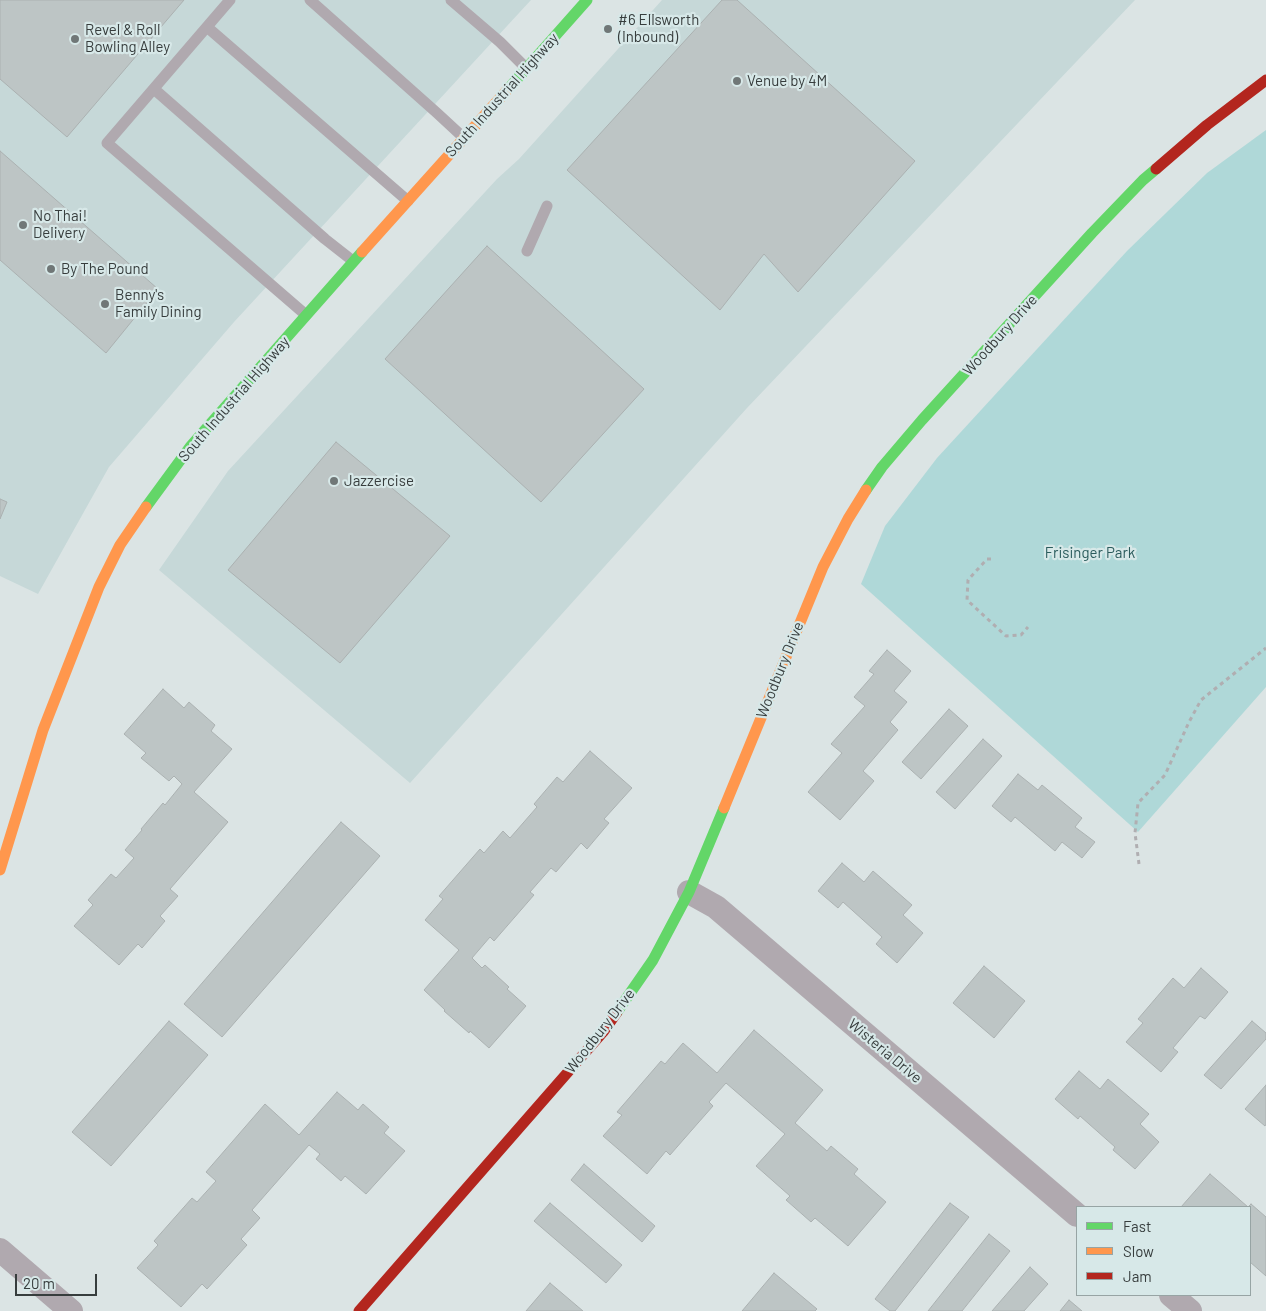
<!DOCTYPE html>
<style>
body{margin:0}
#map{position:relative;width:1266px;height:1311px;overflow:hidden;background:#dbe4e4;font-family:Barlow,sans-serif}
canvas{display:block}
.legend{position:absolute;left:1076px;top:1206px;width:175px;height:90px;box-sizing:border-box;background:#d7e8e8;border:1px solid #97a4a4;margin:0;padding:6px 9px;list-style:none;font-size:15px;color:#373d3d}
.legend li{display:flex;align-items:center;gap:10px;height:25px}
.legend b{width:25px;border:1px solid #97a4a4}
.scale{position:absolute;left:15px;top:1274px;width:82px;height:22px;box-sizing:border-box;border:2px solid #373d3d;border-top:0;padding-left:6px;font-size:15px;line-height:18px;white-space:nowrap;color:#373d3d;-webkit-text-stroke:4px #d7e8e8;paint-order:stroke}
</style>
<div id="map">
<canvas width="1266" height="1311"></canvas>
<ul class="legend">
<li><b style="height:6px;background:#63d668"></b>Fast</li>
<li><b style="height:6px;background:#ff974d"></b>Slow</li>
<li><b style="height:6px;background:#b3261e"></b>Jam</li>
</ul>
<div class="scale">20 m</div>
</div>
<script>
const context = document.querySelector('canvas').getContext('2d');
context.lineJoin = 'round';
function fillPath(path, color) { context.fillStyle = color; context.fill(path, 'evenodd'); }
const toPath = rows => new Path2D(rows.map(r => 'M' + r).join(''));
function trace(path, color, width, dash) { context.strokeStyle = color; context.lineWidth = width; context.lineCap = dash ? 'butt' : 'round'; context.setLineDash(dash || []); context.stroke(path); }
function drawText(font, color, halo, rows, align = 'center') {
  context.font = font + ' Barlow,sans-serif'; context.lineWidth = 4.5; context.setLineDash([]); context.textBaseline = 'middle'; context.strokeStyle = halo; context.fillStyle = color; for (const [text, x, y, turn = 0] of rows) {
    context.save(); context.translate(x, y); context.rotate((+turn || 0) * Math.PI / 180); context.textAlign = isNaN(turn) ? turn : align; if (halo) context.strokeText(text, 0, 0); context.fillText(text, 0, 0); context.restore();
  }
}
fillPath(toPath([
 [0,0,531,0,234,322,109,467,38,594,0,576],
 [662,0,1135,0,747,408,410,783,159,570,228,471,497,179,519,159]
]), '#c6d8d8');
fillPath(toPath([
 [1266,130,1266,687,1138,832,861,584,885,526,937,458,1127,251,1207,173]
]), '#afd8d8');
const building = toPath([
 [0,0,184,0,67,137,0,79,0,0],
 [722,0,737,0,915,161,798,292,764,254,720,310,567,170,722,0],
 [0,151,158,289,106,353,0,260,0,151],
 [487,246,644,389,541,502,385,359,487,246],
 [336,442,450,536,340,663,228,570,336,442],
 [0,499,7,502,0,519,0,499],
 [887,650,911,671,894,691,907,702,890,722,898,730,863,771,874,781,840,820,808,792,842,753,831,744,865,706,854,697,874,674,869,671,887,650],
 [163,689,184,708,189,702,215,725,211,731,232,749,194,792,228,822,170,889,178,896,160,916,165,921,142,948,138,944,119,965,74,926,93,905,88,900,111,874,116,878,134,858,125,850,142,830,141,829,163,803,165,805,182,784,174,776,169,781,141,758,146,753,124,734,163,689],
 [949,709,968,726,921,779,902,762,949,709],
 [983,739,1002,756,955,809,936,792,983,739],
 [590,751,632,788,604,819,609,823,587,849,581,843,556,872,551,868,530,892,534,895,494,941,490,937,472,958,482,968,485,965,509,987,507,989,526,1006,489,1048,470,1031,469,1033,444,1011,445,1010,424,990,459,950,425,920,443,899,439,896,480,849,484,853,503,831,510,838,537,807,534,804,557,777,563,782,590,751],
 [1018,774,1038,790,1042,785,1082,818,1075,827,1095,842,1082,858,1062,842,1055,851,1015,817,1011,822,992,806,1018,774],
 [341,822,380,856,222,1037,184,1004,341,822],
 [842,863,864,882,873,871,912,905,903,915,923,933,897,963,876,944,882,937,843,902,838,908,818,891,842,863],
 [984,966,1025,1001,994,1038,953,1003,984,966],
 [1201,968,1228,992,1205,1019,1200,1016,1173,1048,1178,1052,1161,1072,1126,1042,1143,1023,1138,1019,1173,978,1184,988,1201,968],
 [169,1021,208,1055,111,1166,72,1132,169,1021],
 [1252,1021,1266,1033,1266,1039,1221,1089,1204,1075,1252,1021],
 [754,1030,823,1090,795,1123,827,1151,831,1146,858,1169,854,1174,886,1202,848,1246,815,1218,811,1222,786,1200,790,1196,756,1166,785,1134,726,1083,709,1102,713,1106,691,1131,670,1155,666,1151,647,1174,603,1136,622,1115,617,1112,661,1061,665,1064,683,1043,717,1073,754,1030],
 [1079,1071,1100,1089,1108,1079,1149,1114,1140,1124,1159,1142,1135,1169,1113,1150,1115,1147,1080,1116,1078,1119,1055,1099,1079,1071],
 [1266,1085,1266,1124,1265,1126,1245,1109,1266,1085],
 [337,1092,358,1110,363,1104,389,1127,384,1133,405,1151,366,1194,345,1176,341,1181,316,1159,320,1154,309,1145,252,1210,260,1218,241,1239,247,1245,207,1289,202,1284,181,1307,137,1268,158,1245,154,1241,192,1198,197,1202,216,1181,206,1172,265,1104,299,1135,337,1092],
 [584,1164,655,1226,642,1242,571,1180,584,1164],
 [1210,1174,1248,1207,1181,1207,1210,1174],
 [550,1203,622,1265,606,1283,534,1221,550,1203],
 [950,1203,969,1217,895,1311,890,1311,875,1299,950,1203],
 [1251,1204,1266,1217,1266,1276,1250,1262,1250,1207,1248,1207,1251,1204],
 [989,1234,1010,1251,962,1311,928,1311,989,1234],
 [1030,1267,1048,1284,1024,1311,992,1311,1030,1267],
 [774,1273,817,1309,815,1311,742,1311,774,1273],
 [550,1283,583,1311,526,1311,550,1283],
 [1069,1300,1082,1311,1060,1311,1069,1300]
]);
fillPath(building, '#bdc5c5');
trace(building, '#abb1b1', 1);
trace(toPath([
 [991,559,987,559,968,580,967,600,1006,636,1021,635,1028,627],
 [1139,864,1135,833,1138,803,1165,775,1189,722,1201,700,1266,648]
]), '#b0aeb1', 3, [4, 4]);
trace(toPath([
 [230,0,107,143,306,315],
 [310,0,437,113,464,138],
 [451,0,500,42,526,68],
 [207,27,408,201],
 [154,89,325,239,353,261],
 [527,251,547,206]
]), '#b0a9af', 11);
trace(toPath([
 [689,892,716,907,1077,1215],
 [0,1250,71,1311],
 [1171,1295,1190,1311]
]), '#b0a9af', 24);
trace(toPath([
 [509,88,587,0],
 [866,490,882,467,922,420,1092,233,1143,180,1156,169],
 [146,507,190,447,362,252],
 [617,1012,653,960,689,892,724,808]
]), '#63d668', 11);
trace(toPath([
 [362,252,509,88],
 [724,808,823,567,848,519,866,490],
 [0,870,43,730,99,587,120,545,146,507]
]), '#ff974d', 11);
trace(toPath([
 [1156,169,1207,125,1266,80],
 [359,1311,603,1032,617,1012]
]), '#b3261e', 11);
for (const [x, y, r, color] of [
 [608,29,5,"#707777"],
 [75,39,5,"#707777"],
 [737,81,5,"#707777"],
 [23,225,5,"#707777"],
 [51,269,5,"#707777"],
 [105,304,5,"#707777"],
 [334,481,5,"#707777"]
]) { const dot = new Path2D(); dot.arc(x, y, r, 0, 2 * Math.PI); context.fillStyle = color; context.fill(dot); trace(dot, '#d7e8e8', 2); }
drawText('15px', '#373d3d', '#d7e8e8', [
 ["#6 Ellsworth",618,20],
 ["(Inbound)",618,37],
 ["Revel & Roll",85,30],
 ["Bowling Alley",85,47],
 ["Venue by 4M",747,81],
 ["No Thai!",33,216],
 ["Delivery",33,233],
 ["By The Pound",61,269],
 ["Benny's",115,295],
 ["Family Dining",115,312],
 ["Jazzercise",344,481]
], 'left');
drawText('15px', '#373d3d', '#d7e8e8', [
 ["South Industrial Highway",502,95,-48],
 ["Woodbury Drive",1000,335,-48],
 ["South Industrial Highway",234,399,-49],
 ["Woodbury Drive",780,670,-68],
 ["Woodbury Drive",600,1031,-52],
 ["Wisteria Drive",885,1051,40]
]);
drawText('15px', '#2b5c5d', '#d7e8e8', [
 ["Frisinger Park",1090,553]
]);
</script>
